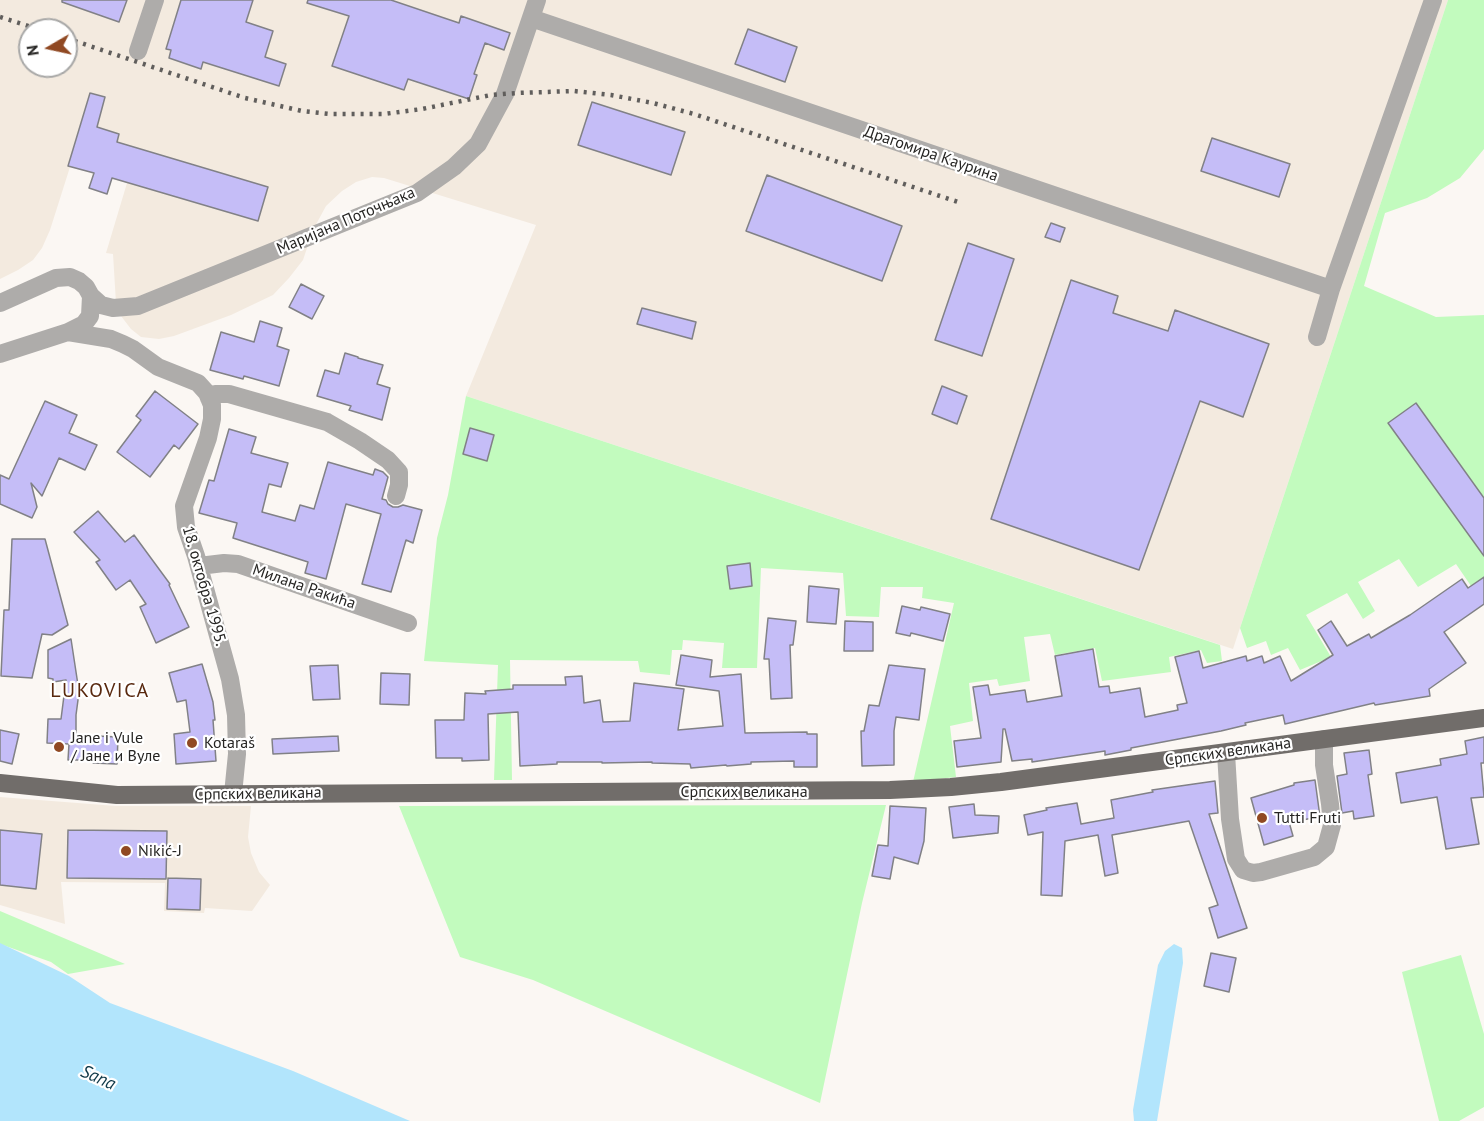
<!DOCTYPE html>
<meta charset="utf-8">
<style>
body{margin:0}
#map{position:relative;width:1484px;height:1121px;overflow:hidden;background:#fbf7f3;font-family:"PT Sans",sans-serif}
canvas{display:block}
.north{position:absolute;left:18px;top:18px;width:60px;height:60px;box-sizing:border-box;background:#fff;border:2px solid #a8a8a7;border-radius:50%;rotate:261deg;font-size:16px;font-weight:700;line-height:24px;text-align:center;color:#262523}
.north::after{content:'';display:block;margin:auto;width:21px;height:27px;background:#904923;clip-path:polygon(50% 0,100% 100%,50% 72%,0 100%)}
</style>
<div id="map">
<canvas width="1484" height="1121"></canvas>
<div class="north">N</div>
</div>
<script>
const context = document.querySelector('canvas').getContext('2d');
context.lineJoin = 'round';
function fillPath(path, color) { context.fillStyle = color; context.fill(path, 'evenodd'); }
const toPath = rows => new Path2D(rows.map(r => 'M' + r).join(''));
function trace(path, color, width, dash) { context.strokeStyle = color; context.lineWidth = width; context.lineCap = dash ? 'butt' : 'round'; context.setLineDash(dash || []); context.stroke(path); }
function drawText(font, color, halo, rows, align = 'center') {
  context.font = font + ' "PT Sans",sans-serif'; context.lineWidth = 4.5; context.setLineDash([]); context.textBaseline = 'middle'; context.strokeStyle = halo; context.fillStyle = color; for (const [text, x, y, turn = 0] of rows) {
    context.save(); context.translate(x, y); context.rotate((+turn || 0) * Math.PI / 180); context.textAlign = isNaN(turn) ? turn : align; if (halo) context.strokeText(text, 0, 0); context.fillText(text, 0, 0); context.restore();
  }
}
fillPath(toPath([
 [0,0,1448,0,1233,649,466,396,536,225,384,178,372,177,356,182,342,191,326,206,313,230,303,260,289,278,273,295,231,315,174,336,159,339,141,337,131,329,121,316,116,303,113,254,106,253,127,183,70,167,50,230,42,248,33,260,18,270,0,279],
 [30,30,66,30,66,66,30,66],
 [0,797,116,806,251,806,248,837,251,853,259,872,270,885,252,911,205,908,204,913,164,911,165,883,61,882,65,924,0,905]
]), '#f3eadf');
fillPath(toPath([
 [1448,0,1484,0,1484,149,1460,178,1427,198,1385,213,1364,286,1436,317,1484,315,1484,605,1456,564,1418,587,1399,559,1358,582,1375,611,1363,619,1347,593,1306,615,1331,657,1300,670,1288,648,1271,655,1266,641,1247,648,1240,628],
 [466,396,1220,645,1222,661,1207,663,1201,650,1169,657,1171,672,1102,681,1095,648,1055,655,1050,634,1024,637,1030,681,999,686,997,679,969,683,973,721,950,726,956,777,913,782,954,603,922,598,923,587,881,587,879,617,846,616,843,573,761,568,757,668,722,668,724,643,683,640,682,650,672,650,670,675,640,672,638,661,510,660,512,780,494,780,498,665,424,661,437,538,448,495],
 [886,805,862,903,820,1103,533,980,460,957,399,806],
 [0,911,125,964,68,974,51,962,0,944],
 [1461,955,1484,1034,1484,1107,1459,1121,1439,1121,1402,972]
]), '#c2fbbe');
fillPath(toPath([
 [0,943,69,976,110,1003,293,1071,410,1121,0,1121],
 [1174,944,1182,948,1183,963,1157,1121,1134,1121,1133,1110,1158,965,1165,951]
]), '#b2e5fc');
const building = toPath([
 [62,0,127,0,119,22,62,2,62,0],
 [181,0,253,0,246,22,273,31,265,57,286,64,279,86,203,62,201,69,169,58,171,50,166,49,181,0],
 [308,0,391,0,459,23,461,16,510,33,504,50,485,43,474,74,477,75,469,99,408,79,404,90,332,66,349,16,307,3,308,0],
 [748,29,797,47,785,82,735,64,748,29],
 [90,93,105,97,97,127,119,134,117,142,268,187,258,221,112,178,107,194,89,188,94,173,68,166,90,93],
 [592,102,685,132,671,175,578,145,592,102],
 [1212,138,1290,164,1279,197,1201,171,1212,138],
 [767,175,902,226,882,281,746,231,767,175],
 [1051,223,1065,228,1060,242,1045,237,1051,223],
 [968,243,1014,259,982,356,935,340,968,243],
 [1071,280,1118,296,1113,313,1168,331,1175,310,1269,344,1243,417,1200,401,1139,570,991,519,1071,280],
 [301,284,324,296,312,319,289,307,301,284],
 [642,308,696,322,692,339,637,324,642,308],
 [260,321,282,328,277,346,289,350,279,386,244,376,243,379,210,370,221,332,254,342,260,321],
 [345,353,358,357,358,358,383,365,377,384,390,388,382,420,349,410,351,406,317,396,325,370,339,374,345,353],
 [942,386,967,396,957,424,932,414,942,386],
 [155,391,198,424,179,449,174,445,150,477,117,452,141,420,136,416,155,391],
 [45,401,77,415,69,433,97,445,85,470,59,458,42,496,31,483,37,507,32,518,0,504,0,475,9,479,45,401],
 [1416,403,1484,498,1484,556,1388,423,1416,403],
 [470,428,494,435,487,461,463,454,470,428],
 [229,429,256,437,251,453,288,463,281,487,269,484,262,512,295,521,300,505,314,509,328,462,373,475,375,469,383,472,388,477,382,499,386,500,388,504,393,507,398,507,403,505,422,510,413,543,406,540,391,592,362,584,381,514,346,504,326,579,305,573,308,562,233,538,237,523,199,513,209,480,214,481,229,429],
 [98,511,125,542,134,535,170,584,169,585,189,627,156,643,140,607,146,604,130,580,116,590,96,562,100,560,74,532,98,511],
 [12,539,45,539,68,625,52,635,42,634,32,678,1,676,4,610,9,610,12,539],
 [750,563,752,586,730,589,727,566,750,563],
 [1484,577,1484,604,1444,632,1466,663,1429,689,1430,696,1375,705,1374,703,1285,724,1283,715,1245,723,1246,725,1221,731,1131,748,1131,750,1105,755,1105,751,1032,762,1032,759,1012,761,1005,729,1003,729,1001,762,957,767,954,741,981,738,973,687,988,685,990,695,1025,690,1027,702,1062,696,1055,656,1093,649,1099,687,1109,686,1110,693,1140,688,1145,717,1178,710,1177,705,1187,703,1175,657,1199,651,1203,668,1246,656,1247,661,1262,656,1264,663,1280,656,1291,681,1333,655,1318,630,1331,621,1347,646,1369,634,1371,638,1410,615,1462,579,1468,588,1484,577],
 [809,586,839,589,836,624,807,622,809,586],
 [902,606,920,610,921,607,950,614,943,641,911,633,910,636,896,633,902,606],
 [768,618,796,621,793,645,790,645,792,698,771,699,769,659,764,659,768,618],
 [845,621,873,622,873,651,844,651,845,621],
 [71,639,78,685,80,685,76,715,76,735,118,737,117,764,93,763,93,760,68,760,69,744,47,743,48,719,61,719,66,680,53,682,53,679,48,678,48,650,71,639],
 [681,655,712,660,710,677,741,674,745,733,807,732,807,734,817,734,817,767,794,767,794,761,751,762,751,764,727,766,726,765,691,768,690,764,652,763,652,762,602,763,602,762,557,762,557,764,520,766,518,712,488,714,489,760,462,761,462,758,436,758,435,720,464,720,465,693,486,694,485,691,513,689,513,685,566,685,565,677,582,676,584,703,600,700,603,722,630,721,634,683,684,689,678,730,723,726,719,691,676,685,681,655],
 [202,664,213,702,215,720,213,720,216,761,176,764,174,734,190,732,186,700,177,702,169,673,202,664],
 [338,665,340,699,313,700,310,666,338,665],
 [889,665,925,669,919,720,896,717,894,731,894,765,862,766,861,731,864,731,869,705,879,706,889,665],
 [381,673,410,674,409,705,380,704,381,673],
 [0,730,19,734,12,764,0,761,0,730],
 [338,736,339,751,273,754,272,739,338,736],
 [1484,737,1484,763,1481,763,1484,797,1471,798,1479,844,1446,849,1437,797,1401,803,1396,773,1441,765,1440,759,1467,754,1465,741,1484,737],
 [1369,750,1372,774,1368,775,1374,816,1354,819,1353,811,1342,813,1337,776,1347,774,1344,753,1369,750],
 [1315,780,1320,817,1289,822,1293,836,1264,845,1251,798,1294,785,1294,783,1315,780],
 [1215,781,1218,813,1209,814,1247,928,1218,938,1209,908,1218,905,1189,821,1112,835,1118,873,1105,876,1098,835,1065,841,1062,896,1041,895,1043,832,1028,835,1024,815,1047,810,1046,808,1077,803,1081,824,1114,818,1111,800,1153,792,1152,790,1215,781],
 [974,804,975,815,999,816,998,833,953,838,949,807,974,804],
 [890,806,926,808,924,841,918,864,894,857,890,879,872,876,878,845,888,846,890,806],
 [0,830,42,834,36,889,0,885,0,830],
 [68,830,167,831,166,879,67,878,68,830],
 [168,878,201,879,200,910,167,909,168,878],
 [1211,953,1236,958,1229,992,1204,986,1211,953]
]);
fillPath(building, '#c5bdf7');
trace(building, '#818186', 1.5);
trace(toPath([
 [531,18,1331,289],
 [138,51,155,0],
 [91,296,101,305,113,308,138,306,417,193,454,167,478,144,505,94,537,0],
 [0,303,56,278,70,277,79,281,86,287,91,296,90,316,84,324,68,332,0,354],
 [68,332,111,339,123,344,133,349,158,367,198,383,207,393,212,405,212,419,208,438,184,506,186,527,196,556,230,679,236,715,237,754,233,794],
 [1317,337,1331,289,1433,0],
 [209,398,215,394,229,394,327,422,360,441,388,460,399,472,399,485,396,496],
 [199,566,224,563,238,564,408,623],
 [1226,753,1230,819,1236,859,1243,870,1253,873,1261,872,1314,857,1326,847,1332,825,1330,804,1324,765,1324,739]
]), '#aeacaa', 18);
trace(toPath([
 [0,783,117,795,890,790,951,787,1001,782,1484,718]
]), '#716d6a', 18);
trace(toPath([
 [0,17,41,30],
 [66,38,245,98,302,111,330,114,384,114,422,109,491,95,517,93,574,91,611,95,653,103,694,114,961,203]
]), '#605e5c', 4.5, [3, 6]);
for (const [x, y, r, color] of [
 [192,743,6,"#904923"],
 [59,747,6,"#904923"],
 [1262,818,6,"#904923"],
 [126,851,6,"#904923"]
]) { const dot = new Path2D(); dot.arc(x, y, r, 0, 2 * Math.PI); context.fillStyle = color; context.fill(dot); trace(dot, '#fff', 2); }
drawText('16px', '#262523', '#fff', [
 ["Драгомира Каурина",931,154,19],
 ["Маријана Поточњака",346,221,-23],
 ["18. октобра 1995.",204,586,74],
 ["Милана Ракића",304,587,19],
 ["Српских великана",1228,752,-8],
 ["Српских великана",744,792],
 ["Српских великана",258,794,-1]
]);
drawText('16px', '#262523', '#fff', [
 ["Jane i Vule",71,738],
 ["/ Јане и Вуле",71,756],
 ["Kotaraš",204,743],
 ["Tutti Fruti",1274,818],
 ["Nikić-J",138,851]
], 'left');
drawText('italic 18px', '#0e3848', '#fff', [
 ["Sana",98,1078,24]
]);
context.letterSpacing = '1.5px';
drawText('20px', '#59290f', '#fff', [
 ["LUKOVICA",100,691]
]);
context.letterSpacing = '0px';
</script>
